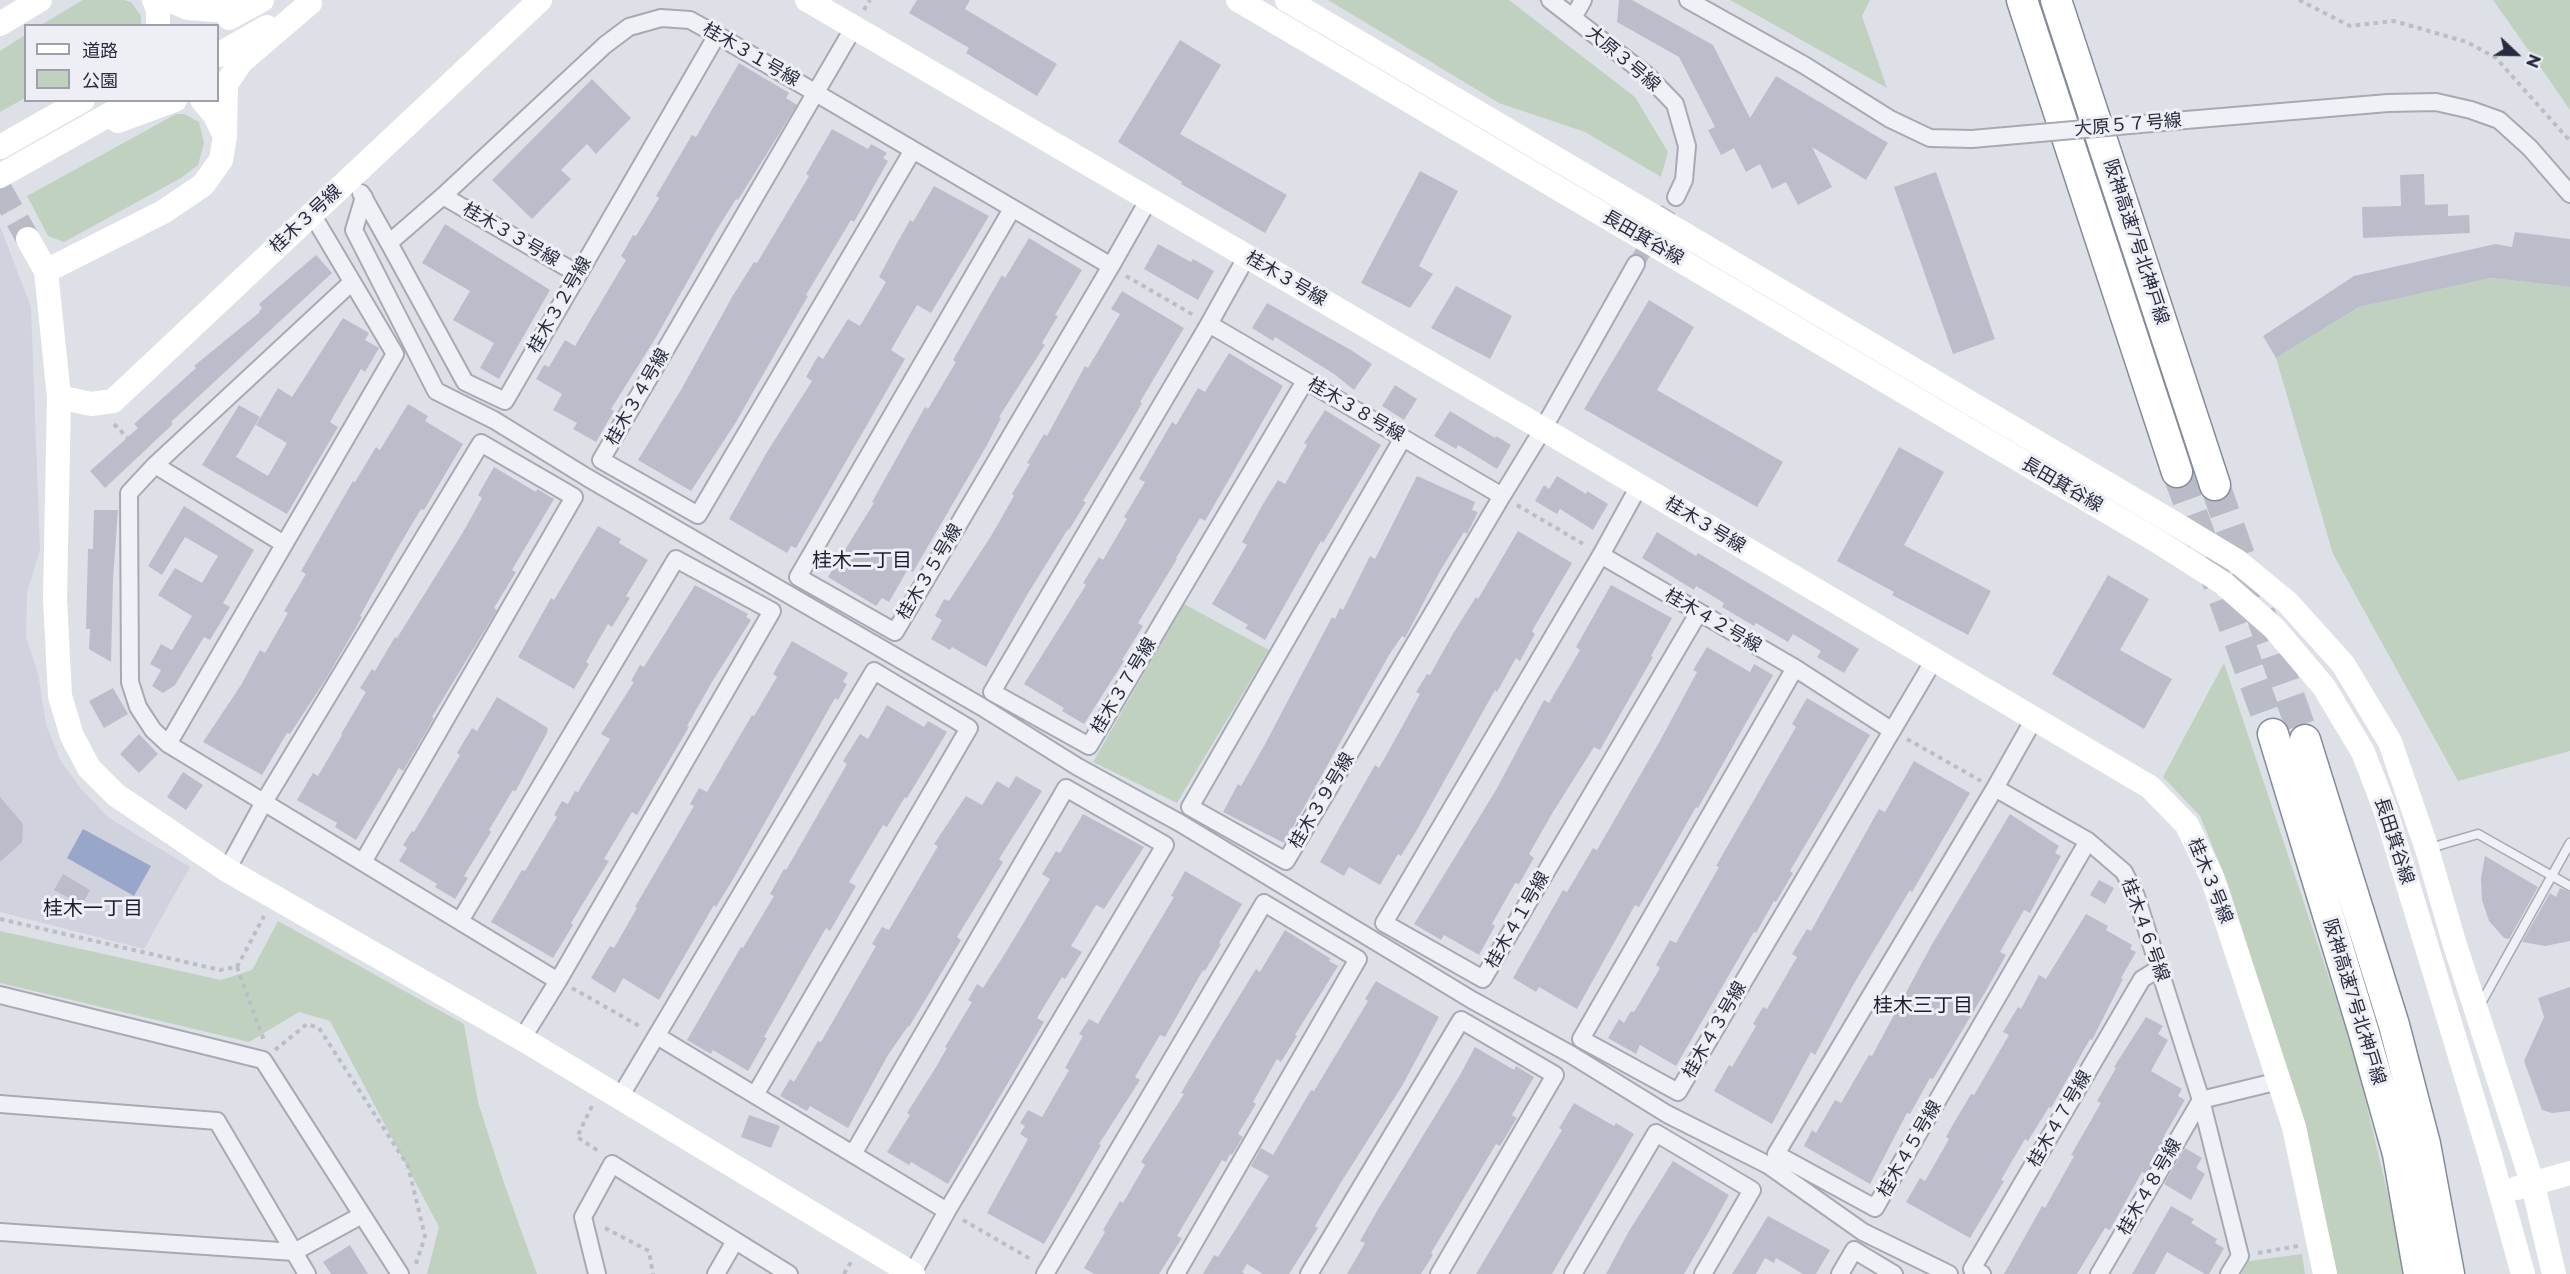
<!DOCTYPE html>
<meta charset="utf-8">
<style>
body{margin:0}
#map{position:relative;width:2570px;height:1274px;overflow:hidden;background:#dee0e8;font-family:Montserrat,"Noto Sans JP",sans-serif}
canvas{display:block}
.legend{position:absolute;left:24px;top:24px;width:195px;height:78px;box-sizing:border-box;background:#edeff5;border:2px solid #9ea1ac;margin:0;padding:8px 10px;list-style:none;font-size:18px;color:#272b3f}
.legend li{display:flex;align-items:center;gap:12px;height:30px}
.legend b{width:30px;border:2px solid #9ea1ac}
.north{position:absolute;left:2486px;top:24px;width:60px;height:60px;-webkit-text-stroke:4px #edeff5;paint-order:stroke;rotate:112deg;font-size:16px;font-weight:700;line-height:24px;text-align:center;color:#272b3f}
.north::after{content:'';display:block;margin:auto;width:21px;height:27px;background:#272b3f;clip-path:polygon(50% 0,100% 100%,50% 72%,0 100%)}
</style>
<div id="map">
<canvas width="2570" height="1274"></canvas>
<ul class="legend">
<li><b style="height:8px;background:#fff"></b>道路</li>
<li><b style="height:16px;background:#c0d2bf"></b>公園</li>
</ul>
<div class="north">N</div>
</div>
<script>
const context = document.querySelector('canvas').getContext('2d');
context.lineJoin = 'round';
function fillPath(path, color) { context.fillStyle = color; context.fill(path, 'evenodd'); }
const toPath = rows => new Path2D(rows.map(r => 'M' + r).join(''));
function trace(path, color, width, dash) { context.strokeStyle = color; context.lineWidth = width; context.lineCap = dash ? 'butt' : 'round'; context.setLineDash(dash || []); context.stroke(path); }
function drawText(font, color, halo, rows, align = 'center') {
  context.font = font + ' Montserrat,"Noto Sans JP",sans-serif'; context.lineWidth = 6; context.setLineDash([]); context.textBaseline = 'middle'; context.strokeStyle = halo; context.fillStyle = color; for (const [text, x, y, turn = 0] of rows) {
    context.save(); context.translate(x, y); context.rotate((+turn || 0) * Math.PI / 180); context.textAlign = isNaN(turn) ? turn : align; if (halo) context.strokeText(text, 0, 0); context.fillText(text, 0, 0); context.restore();
  }
}
fillPath(toPath([
 [0,226,31,307,40,550,27,593,26,637,38,673,46,724,60,760,82,790,109,818,190,867,144,949,0,912]
]), '#d0d2dd');
fillPath(toPath([
 [83,0,124,0,131,2,141,16,141,25,41,25],
 [1328,0,1509,0,1635,97,1668,152,1661,177,1585,132,1499,103],
 [1730,0,1870,0,1862,16,1887,88],
 [2493,0,2570,0,2570,110,2534,58],
 [25,35,25,98,0,112,0,51],
 [176,114,184,114,199,122,204,143,198,165,181,178,64,242,48,236,27,196],
 [2491,278,2570,287,2570,751,2458,781,2333,554,2276,358,2359,307],
 [1184,604,1269,650,1177,803,1093,762],
 [2224,663,2355,1056,2398,1237,2402,1274,2337,1274,2301,1119,2228,884,2200,816,2163,777],
 [278,921,464,1024,478,1102,504,1183,537,1274,427,1274,439,1227,330,1021,299,1012,249,1042,0,983,0,931,221,980,252,970],
 [2302,1254,2305,1274,2241,1274,2249,1261]
]), '#c0d2bf');
fillPath(toPath([
 [83,829,151,866,134,896,67,858]
]), '#98a7c9');
fillPath(toPath([
 [917,0,970,0,965,9,1057,64,1037,96,966,53,969,48,909,13],
 [1619,0,1632,0,1713,45,1750,118,1776,76,1888,143,1866,180,1812,147,1832,187,1798,205,1786,182,1772,189,1760,164,1746,172,1734,148,1721,155,1708,130,1715,127,1679,57,1617,22],
 [1180,40,1221,65,1180,134,1287,195,1265,233,1181,184,1182,182,1118,142],
 [739,63,789,93,786,98,797,105,738,200,736,199,716,231,655,339,611,409,614,411,596,442,573,429,577,423,553,410,562,394,536,379,544,365,549,367,565,340,575,346,626,260,621,256,633,235,636,236,659,198,656,196,692,135,696,137],
 [592,79,631,118,596,154,587,144,561,170,571,179,532,219,492,180],
 [832,129,868,149,871,144,887,153,883,158,888,161,854,222,851,220,806,295,808,296,736,422,691,491,638,460,681,390,732,297,754,262,757,263,809,176,806,174],
 [1420,171,1458,191,1419,266,1433,274,1410,308,1361,283],
 [1936,172,1995,339,1953,354,1894,187],
 [2424,174,2425,205,2448,204,2448,216,2469,215,2470,233,2363,238,2362,207,2401,206,2400,175],
 [934,186,989,216,931,313,917,305,891,350,905,359,796,548,791,546,787,553,729,519,767,452,812,381,806,377,818,356,823,359,848,319,860,326,886,282,879,277,896,245,910,220,913,222],
 [445,224,550,290,499,379,480,368,494,343,453,320,470,291,422,263],
 [2515,232,2570,239,2570,287,2491,278,2359,307,2276,358,2263,336,2354,276,2495,244,2512,247],
 [1029,238,1082,270,1055,315,1058,316,1042,343,1045,345,999,417,1001,418,987,445,913,572,908,569,889,602,882,598,876,606,828,577,874,503,872,502,925,407,928,409,956,362,953,360,1002,275,1005,278],
 [1158,244,1191,262,1193,259,1214,271,1198,300,1144,269],
 [316,255,332,273,171,422,173,424,105,488,90,471,138,428,134,424,196,368,194,366,260,312,259,311,262,308,259,304],
 [1456,286,1512,316,1490,359,1431,328],
 [1122,291,1184,328,1140,402,1142,403,1127,429,1083,501,1086,502,1069,530,1068,529,1027,595,986,667,952,647,950,650,931,639,942,620,935,616,944,599,949,601,991,536,1014,496,1012,494,1030,464,1027,463,1044,434,1047,436,1085,366,1088,368,1120,314,1111,309],
 [1649,300,1694,327,1657,390,1783,462,1757,507,1584,409],
 [1267,303,1351,350,1372,364,1354,390,1334,374,1275,337,1273,341,1252,328],
 [343,318,369,333,365,340,379,348,365,372,361,369,330,422,338,427,287,514,202,465,239,405,260,417,236,457,268,476,287,443,256,425,278,388,292,397],
 [1229,353,1283,386,1205,521,1200,518,1176,558,1177,559,1138,623,1143,626,1122,660,1124,661,1084,724,1062,711,1064,708,1024,684,1086,585,1083,583,1099,557,1103,560,1127,519,1124,517,1145,482,1139,479,1172,422,1176,425,1198,388,1205,392],
 [1395,385,1417,399,1404,420,1382,406],
 [408,404,428,416,425,421,463,444,424,510,421,509,396,551,360,616,362,617,326,679,290,734,287,733,262,775,203,742,241,685,260,650,265,653,288,613,284,611,306,574,301,571,353,481,355,482,376,447,380,450],
 [1325,410,1381,445,1323,543,1321,541,1265,640,1245,628,1248,625,1212,604,1247,545,1242,542,1263,504,1278,480,1285,484,1307,445,1304,443],
 [1450,411,1495,438,1496,436,1511,445,1497,469,1458,445,1456,449,1434,436],
 [1899,447,1944,472,1904,545,1991,591,1968,635,1892,595,1894,592,1837,561],
 [494,467,536,492,537,489,554,499,512,570,516,572,494,608,497,610,432,717,434,718,403,771,399,768,356,840,335,827,337,823,297,800,313,773,318,776,342,735,341,734,366,692,360,688,372,669,375,671,395,637,397,638,462,534,482,498,478,495],
 [1417,476,1475,502,1472,510,1478,512,1467,534,1464,532,1440,571,1405,638,1402,636,1389,655,1284,843,1223,812,1238,784,1241,786,1264,746,1332,617,1335,619,1340,608,1343,610,1370,556,1375,559],
 [1557,476,1586,494,1587,491,1608,504,1593,530,1560,509,1557,514,1535,501,1544,485,1549,489],
 [184,506,254,550,223,603,230,607,210,640,204,637,175,685,163,693,152,686,161,670,150,664,161,644,172,650,192,616,158,595,175,568,202,583,218,556,185,537,162,575,148,566],
 [94,510,118,510,113,579,111,662,89,649,90,629,86,629,88,549,93,549],
 [598,526,621,539,619,543,648,560,626,596,630,598,612,627,608,624,586,662,589,664,574,689,518,657,551,598,554,600],
 [1518,531,1572,563,1532,631,1535,634,1520,661,1516,658,1497,692,1495,690,1418,828,1401,856,1398,854,1380,885,1349,867,1344,876,1320,862,1375,765,1379,768,1403,725,1420,694,1416,692,1427,674,1430,675,1454,632,1476,597,1478,599],
 [1657,532,1696,556,1698,553,1859,649,1844,673,1817,657,1821,651,1793,634,1788,642,1756,623,1754,626,1722,607,1724,603,1696,586,1694,590,1642,558],
 [2108,575,2149,599,2120,650,2172,679,2144,729,2052,674],
 [695,585,748,614,746,617,751,620,712,682,687,726,689,727,637,815,632,812,604,859,609,861,571,923,573,925,553,958,491,922,522,870,525,871,557,817,554,815,562,801,568,804,575,791,578,792,610,739,601,734,634,682,631,681,640,665,644,667],
 [1611,585,1672,618,1651,656,1653,657,1600,750,1594,747,1553,812,1529,854,1534,858,1519,884,1515,883,1492,924,1495,926,1479,955,1444,935,1441,940,1414,924,1496,790,1544,700,1549,703,1580,650,1576,647],
 [792,641,848,673,843,682,847,684,838,700,835,698,732,881,716,907,714,905,659,1000,623,978,615,993,591,978,610,946,614,948,637,908,635,907,694,806,690,804,699,788,707,792,752,715,754,716,777,677,773,674],
 [1707,647,1750,672,1754,664,1773,675,1698,808,1696,807,1639,907,1635,905,1577,1009,1539,987,1536,992,1513,978,1563,890,1567,892,1593,848,1597,850,1661,739,1697,672,1693,670],
 [113,688,128,714,104,728,89,701],
 [497,697,548,728,547,733,515,792,513,790,489,830,491,832,464,876,468,878,455,899,435,887,437,884,399,861,407,848,403,845,412,831,414,832,460,755,457,753,472,728,477,731],
 [1807,698,1870,735,1790,871,1793,873,1776,902,1774,901,1756,933,1754,932,1676,1066,1640,1045,1636,1054,1608,1038,1619,1019,1624,1023,1631,1011,1634,1012,1660,968,1656,965,1670,940,1676,943,1719,867,1716,866,1796,727,1792,724],
 [887,705,924,727,928,721,947,732,907,798,905,797,887,827,883,825,849,882,856,886,830,931,826,928,764,1037,767,1038,748,1071,713,1050,711,1054,687,1040,741,947,743,948,774,896,770,894,784,869,786,870,847,764,843,761,860,734,868,739],
 [139,734,158,754,139,773,120,754],
 [1914,761,1970,793,1912,892,1910,890,1852,987,1815,1055,1811,1052,1772,1124,1714,1091,1729,1065,1732,1067,1756,1026,1753,1024,1763,1007,1767,1009,1797,957,1792,954,1807,929,1811,931,1879,809,1885,812],
 [183,772,203,785,186,810,167,797],
 [1016,776,1042,791,999,859,1003,862,957,937,961,940,909,1027,908,1026,888,1055,848,1128,810,1106,807,1111,780,1096,790,1079,794,1082,818,1041,821,1042,876,946,872,944,882,927,889,930,938,846,934,844,966,796,982,805,997,781,1009,788],
 [0,797,23,824,22,842,0,862],
 [1083,814,1144,847,1104,909,1096,905,1071,946,1082,952,1065,979,1062,977,1037,1018,1044,1022,948,1184,911,1162,909,1165,887,1152,910,1115,907,1113,936,1067,947,1048,945,1047,972,1002,968,1000,977,984,983,988,1006,952,1050,879,1042,874,1056,851,1060,853],
 [2010,814,2059,846,2055,853,2061,856,2030,913,2024,910,2000,952,2006,955,1987,989,1933,1079,1930,1078,1910,1114,1907,1113,1870,1184,1804,1146,1812,1130,1816,1133,1835,1100,1841,1103,1869,1055,1872,1056,1931,946],
 [2485,856,2538,887,2509,939,2504,938,2489,921,2482,900,2481,878],
 [1185,871,1242,904,1219,943,1221,944,1205,971,1203,970,1165,1037,1160,1035,1135,1077,1140,1080,1099,1144,1101,1145,1044,1244,987,1213,1028,1139,1020,1134,1025,1126,1020,1123,1028,1110,1042,1117,1069,1070,1065,1068,1083,1036,1079,1034,1089,1019,1098,1024,1174,897,1171,896],
 [63,874,90,890,82,905,54,890],
 [2099,880,2114,888,2105,904,2090,895],
 [2560,888,2570,892,2570,941,2545,946,2522,942,2550,893,2556,897],
 [2086,914,2108,926,2106,930,2132,945,2130,949,2136,952,2121,978,2123,979,2092,1040,2090,1039,2051,1108,2049,1107,2028,1141,2025,1139,2001,1180,2004,1181,1970,1238,1906,1202,1920,1178,1925,1181,1949,1139,1946,1137,1955,1121,1971,1094,1974,1095,2009,1035,2003,1032,2018,1007,2021,1009,2039,975,2046,979],
 [1285,930,1331,959,1329,961,1338,966,1295,1035,1297,1036,1281,1062,1277,1059,1253,1102,1256,1104,1238,1134,1243,1137,1232,1155,1230,1154,1226,1162,1222,1160,1177,1236,1182,1238,1159,1274,1094,1274,1084,1268,1105,1232,1103,1230,1120,1201,1123,1203,1145,1165,1141,1162,1184,1094,1181,1093,1218,1031,1256,969,1260,972],
 [1376,981,1439,1017,1402,1086,1340,1184,1315,1226,1318,1228,1289,1274,1263,1274,1247,1264,1242,1272,1245,1274,1203,1274,1214,1255,1218,1257,1269,1176,1251,1166,1261,1148,1273,1155,1311,1090,1314,1091,1368,1001,1365,999],
 [2570,987,2570,1111,2552,1113,2542,1110,2524,1061,2544,1017,2538,998],
 [2146,1017,2163,1026,2158,1034,2168,1040,2151,1071,2182,1089,2178,1096,2185,1100,2164,1136,2167,1138,2146,1174,2142,1172,2110,1230,2105,1228,2077,1274,2004,1274,2042,1206,2045,1208,2074,1156,2071,1155,2101,1103,2097,1101,2116,1068,2114,1067],
 [1475,1047,1514,1070,1516,1066,1534,1077,1512,1115,1517,1118,1500,1146,1496,1144,1431,1253,1433,1255,1421,1274,1347,1274,1365,1243,1360,1241,1377,1211,1460,1075],
 [1574,1103,1614,1126,1616,1123,1634,1134,1552,1274,1476,1274,1562,1130,1559,1128],
 [749,1115,780,1126,771,1148,741,1137],
 [2185,1148,2202,1158,2196,1168,2205,1174,2191,1200,2164,1184],
 [1673,1161,1729,1195,1708,1233,1684,1274,1606,1274,1629,1231],
 [2171,1206,2194,1219,2191,1223,2217,1239,2215,1243,2224,1248,2209,1274,2205,1274,2167,1252,2155,1274,2132,1274],
 [1768,1216,1830,1250,1816,1274,1803,1274,1776,1258,1774,1263,1765,1258,1756,1274,1732,1274],
 [350,1245,368,1274,331,1274,323,1262]
]), '#bbbeca');
trace(toPath([
 [1636,264,1676,197]
]), '#b9bcc6', 16, [16, 8]);
trace(toPath([
 [0,189,28,239]
]), '#b9bcc6', 24, [24, 12]);
trace(toPath([
 [2177,472,2273,734],
 [2215,485,2305,740]
]), '#b9bcc6', 30, [30, 15]);
const lane = toPath([
 [2430,848,2478,834,2570,886],
 [2480,1005,2570,843]
]);
const street = toPath([
 [1550,0,1648,76,1675,104,1687,146,1684,180,1676,197],
 [1688,0,1804,65,1890,119,1930,138,1972,139],
 [1573,18,1583,0],
 [854,27,601,460,698,515,913,150],
 [2186,120,2388,103,2436,102,2471,110,2499,120,2530,148,2570,194],
 [361,193,389,243,443,196,605,45,629,27,661,18,690,20,717,35,1111,266,1149,199],
 [443,196,578,274],
 [364,197,354,230,436,391,494,420,588,478,982,707,1078,767,1180,823,1472,1000,1570,1054,1667,1114,1768,1165,1863,1232,1949,1274],
 [1012,209,798,577,895,632,1111,266],
 [389,243,465,382,505,401,717,35],
 [1247,256,1209,324,1502,496,1543,429,1636,264],
 [352,282,155,465,129,493,130,682,138,707,153,730,168,744,558,981],
 [1209,324,992,692,1089,746,1305,381],
 [1403,438,1190,807,1286,861,1502,496],
 [155,465,284,544],
 [1639,486,1601,555,1795,668,1891,730],
 [1601,555,1384,923,1483,979,1699,612],
 [1795,668,1581,1039,1678,1092,1934,660],
 [2034,719,1995,788,2088,841,2124,872,2136,896,2201,1100,2279,1081],
 [168,744,395,354,312,214],
 [1995,788,1776,1154,1875,1208,2088,841],
 [227,870,264,802,481,443,574,497,363,862],
 [460,921,676,559,772,611,558,981,522,1039],
 [0,995,263,1060,400,1274],
 [657,1036,947,1211],
 [620,1097,874,671,969,728,755,1095],
 [2201,1100,2240,1256,2229,1274],
 [0,1104,217,1121,307,1274],
 [853,1154,1066,788,1165,845,947,1211,912,1274],
 [0,1232,294,1252,362,1215],
 [597,1274,583,1217,612,1164,789,1274],
 [716,1274,735,1241],
 [1045,1274,1264,903,1358,959,1176,1274],
 [1309,1274,1461,1020,1555,1075,1439,1274],
 [1573,1274,1656,1133,1752,1190,1703,1274],
 [1840,1274,1854,1250,1894,1274],
 [1982,1274,1972,1269,2142,979,2160,968],
 [2099,1274,2201,1100]
]);
const highway = toPath([
 [2022,0,2177,472],
 [2056,0,2215,485],
 [2273,734,2364,1033,2398,1154,2419,1274],
 [2305,740,2394,1025,2425,1144,2449,1274]
]);
trace(lane, '#a7aab5', 11);
trace(street, '#a7aab5', 20);
trace(highway, '#858b9e', 33);
trace(toPath([
 [2299,0,2350,26,2394,21,2467,42,2496,58,2570,141],
 [864,10,870,0],
 [1126,276,1195,316],
 [114,424,142,453],
 [1517,505,1585,545],
 [1907,739,1981,781],
 [0,919,220,970,237,967,264,916],
 [237,967,265,1043],
 [572,988,641,1027],
 [275,1050,307,1024,319,1028,408,1166,425,1236,416,1264],
 [592,1106,577,1137,600,1152],
 [963,1220,1032,1260],
 [605,1228,649,1251,653,1274],
 [2258,1253,2298,1246],
 [844,1274,851,1262]
]), '#bcbec6', 4, [4.5, 4.5]);
trace(lane, '#f0f1f6', 8);
trace(street, '#f0f1f6', 16);
trace(toPath([
 [154,0,158,10,158,26],
 [169,0,188,8,215,10,242,0],
 [807,0,1543,429,2150,787,2187,825,2212,877,2294,1127,2325,1274],
 [1238,0,2157,541,2223,583,2274,628,2324,687,2363,752,2385,809,2490,1155,2523,1274],
 [1287,0,2169,520,2237,561,2288,603,2343,664,2390,742,2427,849,2454,942,2533,1185,2554,1274],
 [229,18,262,0],
 [0,24,40,0],
 [218,55,267,27],
 [202,100,214,114,224,134],
 [118,121,175,100],
 [0,147,83,100],
 [0,176,135,100],
 [28,239,46,271,59,397,55,599,60,696,72,736,89,768,116,795,227,870,526,1041,913,1274],
 [46,271,163,212,203,185,221,160,225,136,226,84,241,62,310,3],
 [59,397,91,404,113,401,540,0],
 [2517,1188,2570,1173]
]), '#fff', 24);
trace(highway, '#fff', 30);
const streetBridge = toPath([
 [1972,139,2186,120]
]);
trace(streetBridge, '#a7aab5', 20, []);
trace(streetBridge, '#f0f1f6', 16);
drawText('18px', '#272b3f', '#edeff5', [
 ["桂木３１号線",751,55,30],
 ["大原３号線",1623,59,40],
 ["大原５７号線",2128,125,-5],
 ["桂木３号線",306,219,-43],
 ["桂木３３号線",511,235,30],
 ["長田箕谷線",1643,238,30],
 ["阪神高速7号北神戸線",2136,242,72],
 ["桂木３号線",1286,279,30],
 ["桂木３２号線",560,305,-60],
 ["桂木３４号線",638,397,-60],
 ["桂木３８号線",1356,410,30],
 ["長田箕谷線",2062,485,30],
 ["桂木３号線",1705,525,31],
 ["桂木３５号線",930,572,-59],
 ["桂木４２号線",1713,621,30],
 ["桂木３７号線",1124,686,-59],
 ["桂木３９号線",1322,801,-59],
 ["長田箕谷線",2394,841,72],
 ["桂木３号線",2210,881,68],
 ["桂木４１号線",1518,920,-60],
 ["桂木４６号線",2145,930,70],
 ["阪神高速7号北神戸線",2354,1002,73],
 ["桂木４３号線",1715,1030,-60],
 ["桂木４７号線",2060,1119,-60],
 ["桂木４５号線",1910,1149,-60],
 ["桂木４８号線",2150,1187,-60]
]);
drawText('20px', '#191d2f', '#edeff5', [
 ["桂木二丁目",862,561],
 ["桂木一丁目",93,909],
 ["桂木三丁目",1923,1006]
]);
</script>
